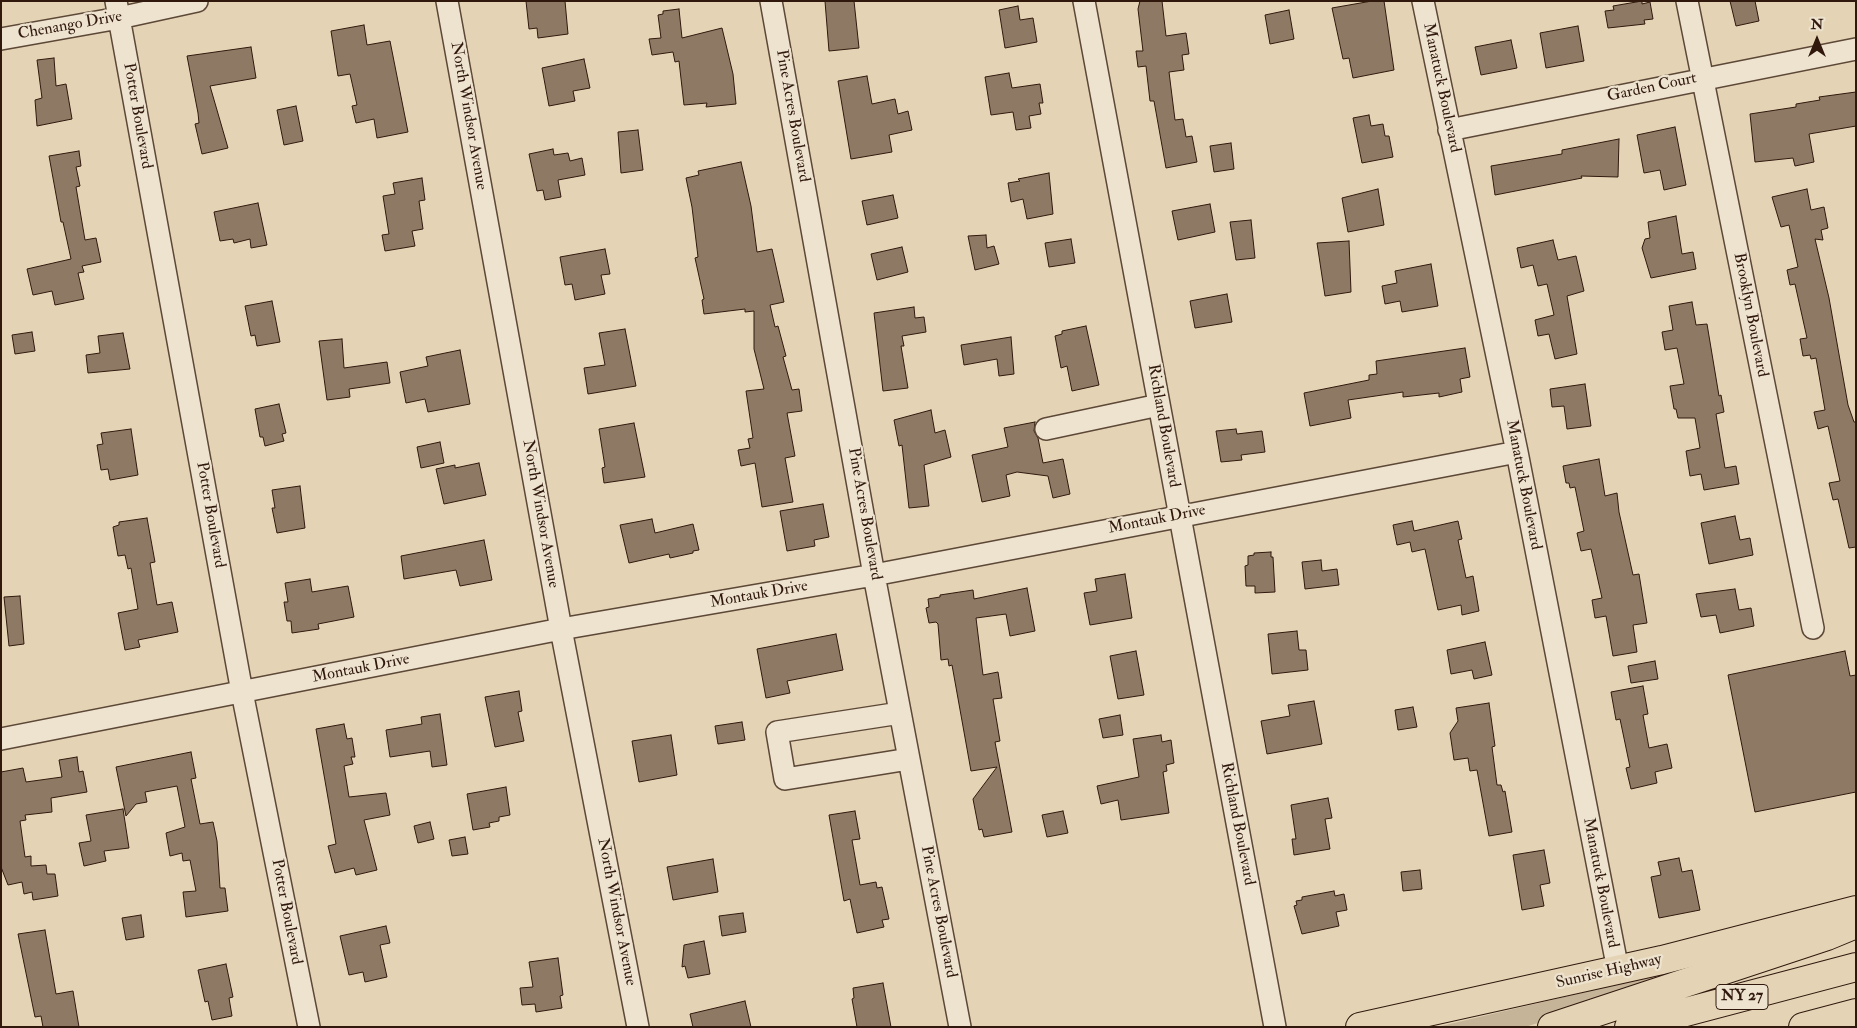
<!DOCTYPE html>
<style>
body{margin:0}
#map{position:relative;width:1857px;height:1028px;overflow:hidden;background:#e4d4b5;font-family:"IM FELL Double Pica",serif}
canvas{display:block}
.frame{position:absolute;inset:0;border:2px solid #30180d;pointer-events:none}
.north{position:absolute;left:1792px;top:15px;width:50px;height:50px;-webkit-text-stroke:4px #ede3cf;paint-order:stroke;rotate:0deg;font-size:14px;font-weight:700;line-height:20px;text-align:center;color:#30180d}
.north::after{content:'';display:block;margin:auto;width:18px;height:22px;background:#30180d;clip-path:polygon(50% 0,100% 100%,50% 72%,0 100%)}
</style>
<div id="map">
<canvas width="1857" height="1028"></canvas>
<div class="frame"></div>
<div class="north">N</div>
</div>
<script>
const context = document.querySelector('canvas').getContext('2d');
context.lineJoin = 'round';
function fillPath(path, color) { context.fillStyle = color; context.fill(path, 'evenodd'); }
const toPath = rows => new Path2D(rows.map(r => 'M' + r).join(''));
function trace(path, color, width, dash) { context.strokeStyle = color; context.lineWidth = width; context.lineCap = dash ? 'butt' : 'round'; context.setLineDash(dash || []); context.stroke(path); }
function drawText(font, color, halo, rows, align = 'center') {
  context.font = font + ' "IM FELL Double Pica",serif'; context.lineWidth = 4.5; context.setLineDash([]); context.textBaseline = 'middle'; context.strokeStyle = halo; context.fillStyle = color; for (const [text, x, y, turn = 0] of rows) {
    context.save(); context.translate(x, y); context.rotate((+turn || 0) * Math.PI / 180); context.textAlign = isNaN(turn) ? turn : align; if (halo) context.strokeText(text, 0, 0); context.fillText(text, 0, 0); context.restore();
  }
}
fillPath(toPath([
 [1683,969,1683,978,1525,1027,1437,1027]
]), '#c5b498');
const building = toPath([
 [526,1,565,1,568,34,538,38,537,28,529,29,526,1],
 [825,1,854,1,859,48,829,51,825,1],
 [1140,1,1162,1,1166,36,1186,33,1189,54,1182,55,1184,70,1169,72,1175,120,1183,119,1186,137,1192,136,1197,162,1166,168,1154,101,1150,101,1146,66,1138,67,1136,51,1143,51,1138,9,1140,1],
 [1372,1,1384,1,1394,70,1353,78,1349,58,1343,59,1332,8,1372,1],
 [1642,1,1642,4,1650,2,1653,19,1644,20,1645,24,1608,28,1605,11,1614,10,1613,6,1642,1],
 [1730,1,1755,1,1759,21,1736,26,1730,1],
 [1018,6,1020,20,1033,18,1037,42,1005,48,999,10,1018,6],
 [679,9,682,38,722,28,733,74,736,104,706,107,707,103,684,105,679,61,675,62,673,52,652,55,649,39,661,38,658,15,663,14,663,11,679,9],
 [1289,10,1294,39,1270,44,1265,15,1289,10],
 [364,25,367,45,390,41,408,132,377,138,374,119,356,123,352,106,357,105,350,74,338,76,331,31,364,25],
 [1578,26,1584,61,1546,68,1540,33,1578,26],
 [1511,40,1517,68,1481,75,1475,47,1511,40],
 [251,47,256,78,210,86,228,148,202,154,195,124,199,123,198,113,187,56,251,47],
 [54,58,56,86,66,84,72,119,37,126,35,100,42,98,37,60,54,58],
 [584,59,590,88,573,91,575,101,549,106,542,68,584,59],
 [1009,73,1012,88,1040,84,1043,103,1039,103,1041,114,1029,116,1031,128,1016,130,1013,112,991,115,985,77,1009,73],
 [867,76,872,104,895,99,898,114,908,111,912,130,889,135,892,152,851,159,838,81,867,76],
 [1856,92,1856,126,1809,134,1814,162,1795,166,1793,158,1755,162,1750,114,1796,107,1796,104,1820,100,1819,97,1856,92],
 [296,106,303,141,284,145,277,110,296,106],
 [1369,115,1371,126,1383,124,1385,136,1389,136,1393,157,1362,163,1353,118,1369,115],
 [1675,127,1686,185,1664,190,1660,170,1644,173,1637,135,1675,127],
 [638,130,643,170,621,173,618,132,638,130],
 [1619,139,1618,177,1581,176,1582,178,1495,195,1491,166,1562,154,1562,150,1619,139],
 [1231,143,1234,169,1214,172,1210,146,1231,143],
 [553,149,554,155,568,153,570,161,582,158,585,175,558,180,561,197,545,200,543,190,537,191,529,154,553,149],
 [79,151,81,166,76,167,80,186,76,187,85,240,96,238,101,262,82,266,84,272,78,273,84,299,55,305,52,291,33,295,27,269,71,259,63,222,61,222,49,156,79,151],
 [741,162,751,206,757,252,772,249,784,302,770,305,775,327,778,326,786,356,783,357,792,390,799,389,802,411,787,413,795,456,785,458,793,502,762,507,755,463,741,466,738,450,750,448,748,439,753,438,746,391,764,389,754,349,754,311,745,312,745,309,704,314,702,300,704,299,695,258,698,257,692,207,686,178,699,175,698,171,741,162],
 [1049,173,1053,214,1027,219,1023,199,1011,202,1008,183,1020,181,1018,179,1049,173],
 [422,178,425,200,419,201,423,229,412,231,415,246,385,251,382,235,389,234,383,196,395,194,393,183,422,178],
 [1378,189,1384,225,1348,232,1342,198,1378,189],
 [1807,189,1811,210,1824,207,1828,228,1821,230,1823,240,1815,239,1829,298,1848,405,1854,422,1856,422,1856,547,1849,548,1838,499,1833,500,1829,483,1840,481,1828,426,1818,429,1814,412,1825,410,1816,358,1811,359,1810,355,1803,356,1800,339,1807,338,1795,284,1790,285,1787,270,1798,267,1789,225,1781,227,1772,197,1807,189],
 [893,195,898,218,867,225,862,201,893,195],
 [258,203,267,245,251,248,250,239,234,243,233,239,220,241,214,212,258,203],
 [1210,204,1215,232,1178,240,1172,211,1210,204],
 [1676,216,1682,254,1693,252,1696,269,1651,278,1642,248,1645,239,1650,238,1648,222,1676,216],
 [1251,220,1255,258,1236,260,1230,222,1251,220],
 [986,235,987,248,994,246,999,264,975,270,968,236,986,235],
 [1071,239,1075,263,1049,267,1045,243,1071,239],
 [1553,240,1558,260,1576,256,1584,291,1567,296,1577,354,1555,359,1549,334,1538,336,1535,320,1554,315,1547,284,1538,286,1533,265,1521,268,1517,248,1553,240],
 [1349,241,1351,292,1325,296,1317,243,1349,241],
 [902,247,908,272,877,280,871,254,902,247],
 [605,249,610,274,601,275,605,294,575,300,572,284,565,285,560,257,605,249],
 [1431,264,1438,306,1402,312,1400,301,1385,304,1382,286,1397,283,1395,271,1431,264],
 [1227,294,1232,322,1195,328,1190,301,1227,294],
 [272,301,280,342,257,346,255,335,251,336,245,306,272,301],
 [1692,302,1696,325,1707,324,1719,396,1721,395,1724,412,1716,414,1725,468,1736,466,1739,484,1704,490,1701,474,1690,476,1686,451,1700,448,1695,418,1678,418,1676,409,1674,409,1670,386,1684,384,1677,348,1665,350,1662,332,1673,330,1669,306,1692,302],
 [914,307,915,318,924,317,926,332,902,336,904,346,901,346,908,388,883,391,874,313,914,307],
 [1086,326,1099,385,1072,391,1067,366,1061,368,1055,336,1062,334,1062,331,1086,326],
 [625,329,636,386,588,394,584,368,605,365,599,333,625,329],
 [32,332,35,351,15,354,12,335,32,332],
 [123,333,130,369,88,373,86,355,100,353,98,336,123,333],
 [1011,337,1014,374,999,376,997,359,964,365,961,345,1011,337],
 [342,339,344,368,387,362,390,383,349,389,350,397,327,400,319,341,342,339],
 [1465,348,1470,377,1460,379,1462,392,1439,397,1439,393,1403,397,1403,392,1348,400,1351,418,1310,426,1304,393,1369,380,1369,375,1377,374,1376,361,1465,348],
 [460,350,470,404,428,412,425,399,406,403,400,372,428,366,426,357,460,350],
 [1585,384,1591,426,1567,429,1564,406,1552,407,1550,389,1585,384],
 [279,404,286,433,282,434,284,441,265,446,263,437,260,437,255,409,279,404],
 [931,410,935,433,945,430,951,457,924,465,929,506,909,508,902,445,899,446,894,420,931,410],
 [1035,422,1034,431,1038,438,1043,463,1063,459,1070,494,1053,498,1048,476,1017,472,1006,475,1010,496,982,502,972,455,1008,447,1004,428,1035,422],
 [634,423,645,477,604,483,602,468,605,467,599,429,634,423],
 [131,429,138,475,110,480,108,469,101,470,97,445,103,444,101,433,131,429],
 [1236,429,1237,434,1262,431,1265,452,1241,455,1242,460,1221,462,1216,431,1236,429],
 [440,442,444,463,421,468,417,447,440,442],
 [1599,459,1605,496,1617,493,1619,512,1633,575,1639,574,1647,623,1633,625,1637,652,1613,656,1606,616,1595,618,1592,600,1602,598,1591,549,1581,551,1577,533,1584,531,1575,487,1570,488,1569,483,1566,483,1563,466,1599,459],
 [479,463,486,495,444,504,436,469,455,465,455,468,479,463],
 [300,486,305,528,277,533,272,508,275,508,272,490,300,486],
 [823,504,829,537,814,540,815,546,787,551,780,511,823,504],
 [1735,516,1740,540,1750,538,1753,555,1709,564,1701,523,1735,516],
 [147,518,155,562,150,563,157,605,172,602,178,632,138,640,140,647,125,650,118,613,138,609,131,568,128,569,125,555,118,556,113,527,119,525,119,522,147,518],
 [652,519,655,533,693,524,699,550,693,551,693,553,670,558,669,554,629,563,620,525,652,519],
 [1412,521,1414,531,1458,521,1462,539,1458,540,1466,578,1473,576,1479,611,1462,615,1461,605,1438,610,1425,549,1412,552,1410,542,1397,545,1393,525,1412,521],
 [484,540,492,580,460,586,456,570,404,579,401,556,484,540],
 [1271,552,1271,557,1273,557,1275,592,1255,593,1255,586,1246,586,1245,566,1248,565,1248,556,1254,555,1254,553,1271,552],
 [1321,560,1322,571,1337,569,1339,585,1305,589,1302,562,1321,560],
 [1125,574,1132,618,1090,625,1084,593,1097,591,1095,579,1125,574],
 [310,579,312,592,348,586,354,617,318,624,319,629,292,633,291,621,287,621,284,602,288,602,285,583,310,579],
 [1027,588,1035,631,1010,636,1006,614,976,618,983,675,998,672,1002,698,993,699,1000,741,995,742,1012,832,984,837,982,829,979,830,973,799,997,767,971,771,952,665,949,666,948,659,941,660,938,624,936,622,929,623,926,608,929,607,928,599,940,597,940,595,973,590,974,599,1027,588],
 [1735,589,1739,610,1751,608,1754,626,1720,633,1716,615,1701,617,1696,594,1735,589],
 [20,596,24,644,9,646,4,597,20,596],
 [1297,631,1299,650,1306,650,1308,670,1272,674,1268,634,1297,631],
 [836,634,843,670,787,681,790,693,766,698,757,649,836,634],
 [1485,642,1492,675,1474,679,1472,670,1451,674,1447,650,1485,642],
 [1136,651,1144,695,1118,699,1110,656,1136,651],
 [1845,651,1850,676,1856,675,1856,792,1755,812,1728,675,1845,651],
 [1655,661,1658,679,1631,683,1628,666,1655,661],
 [1643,686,1648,714,1643,715,1649,748,1667,744,1672,768,1655,772,1657,783,1631,789,1626,768,1630,767,1620,719,1616,720,1611,692,1643,686],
 [519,691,522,711,518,712,524,741,495,747,485,697,519,691],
 [1314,701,1322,744,1267,754,1261,721,1290,716,1288,705,1314,701],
 [1489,703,1495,746,1492,747,1497,785,1501,785,1503,792,1505,791,1512,832,1489,836,1477,770,1470,771,1468,758,1454,760,1450,733,1458,721,1456,708,1489,703],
 [1413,707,1417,727,1398,730,1395,710,1413,707],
 [440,714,447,765,432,767,430,751,390,757,386,730,422,724,421,717,440,714],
 [1120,715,1123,735,1103,738,1099,719,1120,715],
 [742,722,745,740,718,744,715,726,742,722],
 [344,724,347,739,352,738,355,757,351,757,353,764,344,766,349,797,386,793,390,815,364,820,377,870,356,875,354,868,335,873,328,846,336,844,316,729,344,724],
 [671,735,677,775,639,782,632,741,671,735],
 [1161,735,1162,742,1171,740,1174,763,1166,765,1167,771,1163,772,1169,813,1121,820,1118,800,1101,804,1097,786,1139,777,1133,739,1161,735],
 [191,752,196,778,191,779,200,824,213,822,217,841,220,888,225,888,228,911,186,917,183,892,196,891,190,860,183,861,182,853,170,856,166,833,185,827,177,786,145,792,147,802,136,804,126,816,116,767,191,752],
 [77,757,79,772,83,771,87,792,51,798,52,812,25,815,26,820,20,821,25,857,31,856,31,866,46,865,47,874,55,874,58,896,33,900,32,892,24,894,22,882,8,885,1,867,1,772,23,768,26,782,62,777,59,760,77,757],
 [506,787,510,815,499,817,499,821,489,823,490,827,473,830,467,794,506,787],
 [1328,798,1332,818,1325,819,1330,849,1294,855,1292,839,1296,839,1291,805,1328,798],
 [123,809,129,848,104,851,106,861,84,866,79,843,91,841,86,815,123,809],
 [855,811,860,839,852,840,860,885,876,882,877,888,882,887,889,919,882,920,884,927,857,933,850,899,844,901,829,815,855,811],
 [1063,811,1068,833,1047,837,1042,815,1063,811],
 [430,822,434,839,418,843,414,826,430,822],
 [465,837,468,854,452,856,449,840,465,837],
 [1544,850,1550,883,1540,885,1544,906,1522,910,1513,855,1544,850],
 [1679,858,1682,872,1692,870,1700,910,1659,918,1651,877,1661,875,1658,862,1679,858],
 [713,859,718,892,673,900,667,867,713,859],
 [1420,870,1422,889,1403,891,1401,872,1420,870],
 [1334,891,1335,896,1344,894,1347,910,1336,912,1339,926,1302,934,1294,906,1297,905,1296,901,1302,900,1302,897,1334,891],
 [743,913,746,932,722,936,719,916,743,913],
 [141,915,144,937,126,940,122,918,141,915],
 [386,926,390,943,380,945,387,977,365,982,363,972,349,975,340,936,386,926],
 [45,930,56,994,73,991,79,1027,43,1027,41,1016,35,1017,18,934,45,930],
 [704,941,710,974,688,978,685,966,682,967,684,945,704,941],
 [558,958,563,995,560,996,562,1008,536,1012,535,1004,522,1005,520,988,533,987,529,962,558,958],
 [226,964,233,997,229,998,232,1016,212,1020,208,1001,205,1002,198,970,226,964],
 [883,983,891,1027,857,1027,852,999,854,998,853,988,883,983],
 [745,1001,751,1027,693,1027,690,1014,745,1001]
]);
fillPath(building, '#8e7a64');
trace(building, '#30180d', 1);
const minor = toPath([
 [116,1,242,692,309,1027],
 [447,1,561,629,638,1027],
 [771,1,874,575,960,1027],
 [1084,1,1275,1027],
 [1423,1,1517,452,1618,970],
 [1687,1,1813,628],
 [1,39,119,18,197,1],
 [1449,130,1856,49],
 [1046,429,1159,405],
 [900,713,777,732,785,779,909,759],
 [1,739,561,629,874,575,1517,452]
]);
const major = toPath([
 [1360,1027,1662,960,1856,910]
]);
const highway = toPath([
 [1552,1027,1827,936,1856,924],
 [1629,1027,1856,967],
 [1803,1027,1856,1013]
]);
trace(minor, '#5d4737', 24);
trace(major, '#30180d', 30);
trace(highway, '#30180d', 30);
trace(minor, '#ede3cf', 21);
trace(major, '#e4d4b5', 28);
trace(highway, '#e4d4b5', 28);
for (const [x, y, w] of [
 [1742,997,52]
]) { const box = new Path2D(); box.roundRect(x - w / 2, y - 12.5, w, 25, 4); context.fillStyle = '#ede3cf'; context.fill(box); trace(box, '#30180d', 1); }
drawText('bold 15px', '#30180d', null, [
 ["NY 27",1742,997]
]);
drawText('16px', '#30180d', '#ede3cf', [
 ["Chenango Drive",70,26,-10],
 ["Manatuck Boulevard",1441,88,78],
 ["Garden Court",1652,88,-12],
 ["Potter Boulevard",137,116,80],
 ["North Windsor Avenue",468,116,80],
 ["Pine Acres Boulevard",792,116,80],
 ["Brooklyn Boulevard",1750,315,79],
 ["Richland Boulevard",1163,426,80],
 ["Manatuck Boulevard",1523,485,79],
 ["North Windsor Avenue",540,514,80],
 ["Pine Acres Boulevard",864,514,80],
 ["Potter Boulevard",210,515,80],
 ["Montauk Drive",1157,520,-11],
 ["Montauk Drive",759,595,-10],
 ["Montauk Drive",361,669,-11],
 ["Richland Boulevard",1237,824,79],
 ["Manatuck Boulevard",1600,883,79],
 ["Potter Boulevard",286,912,79],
 ["North Windsor Avenue",616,912,79],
 ["Pine Acres Boulevard",938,912,79],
 ["Sunrise Highway",1609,972,-13]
]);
</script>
